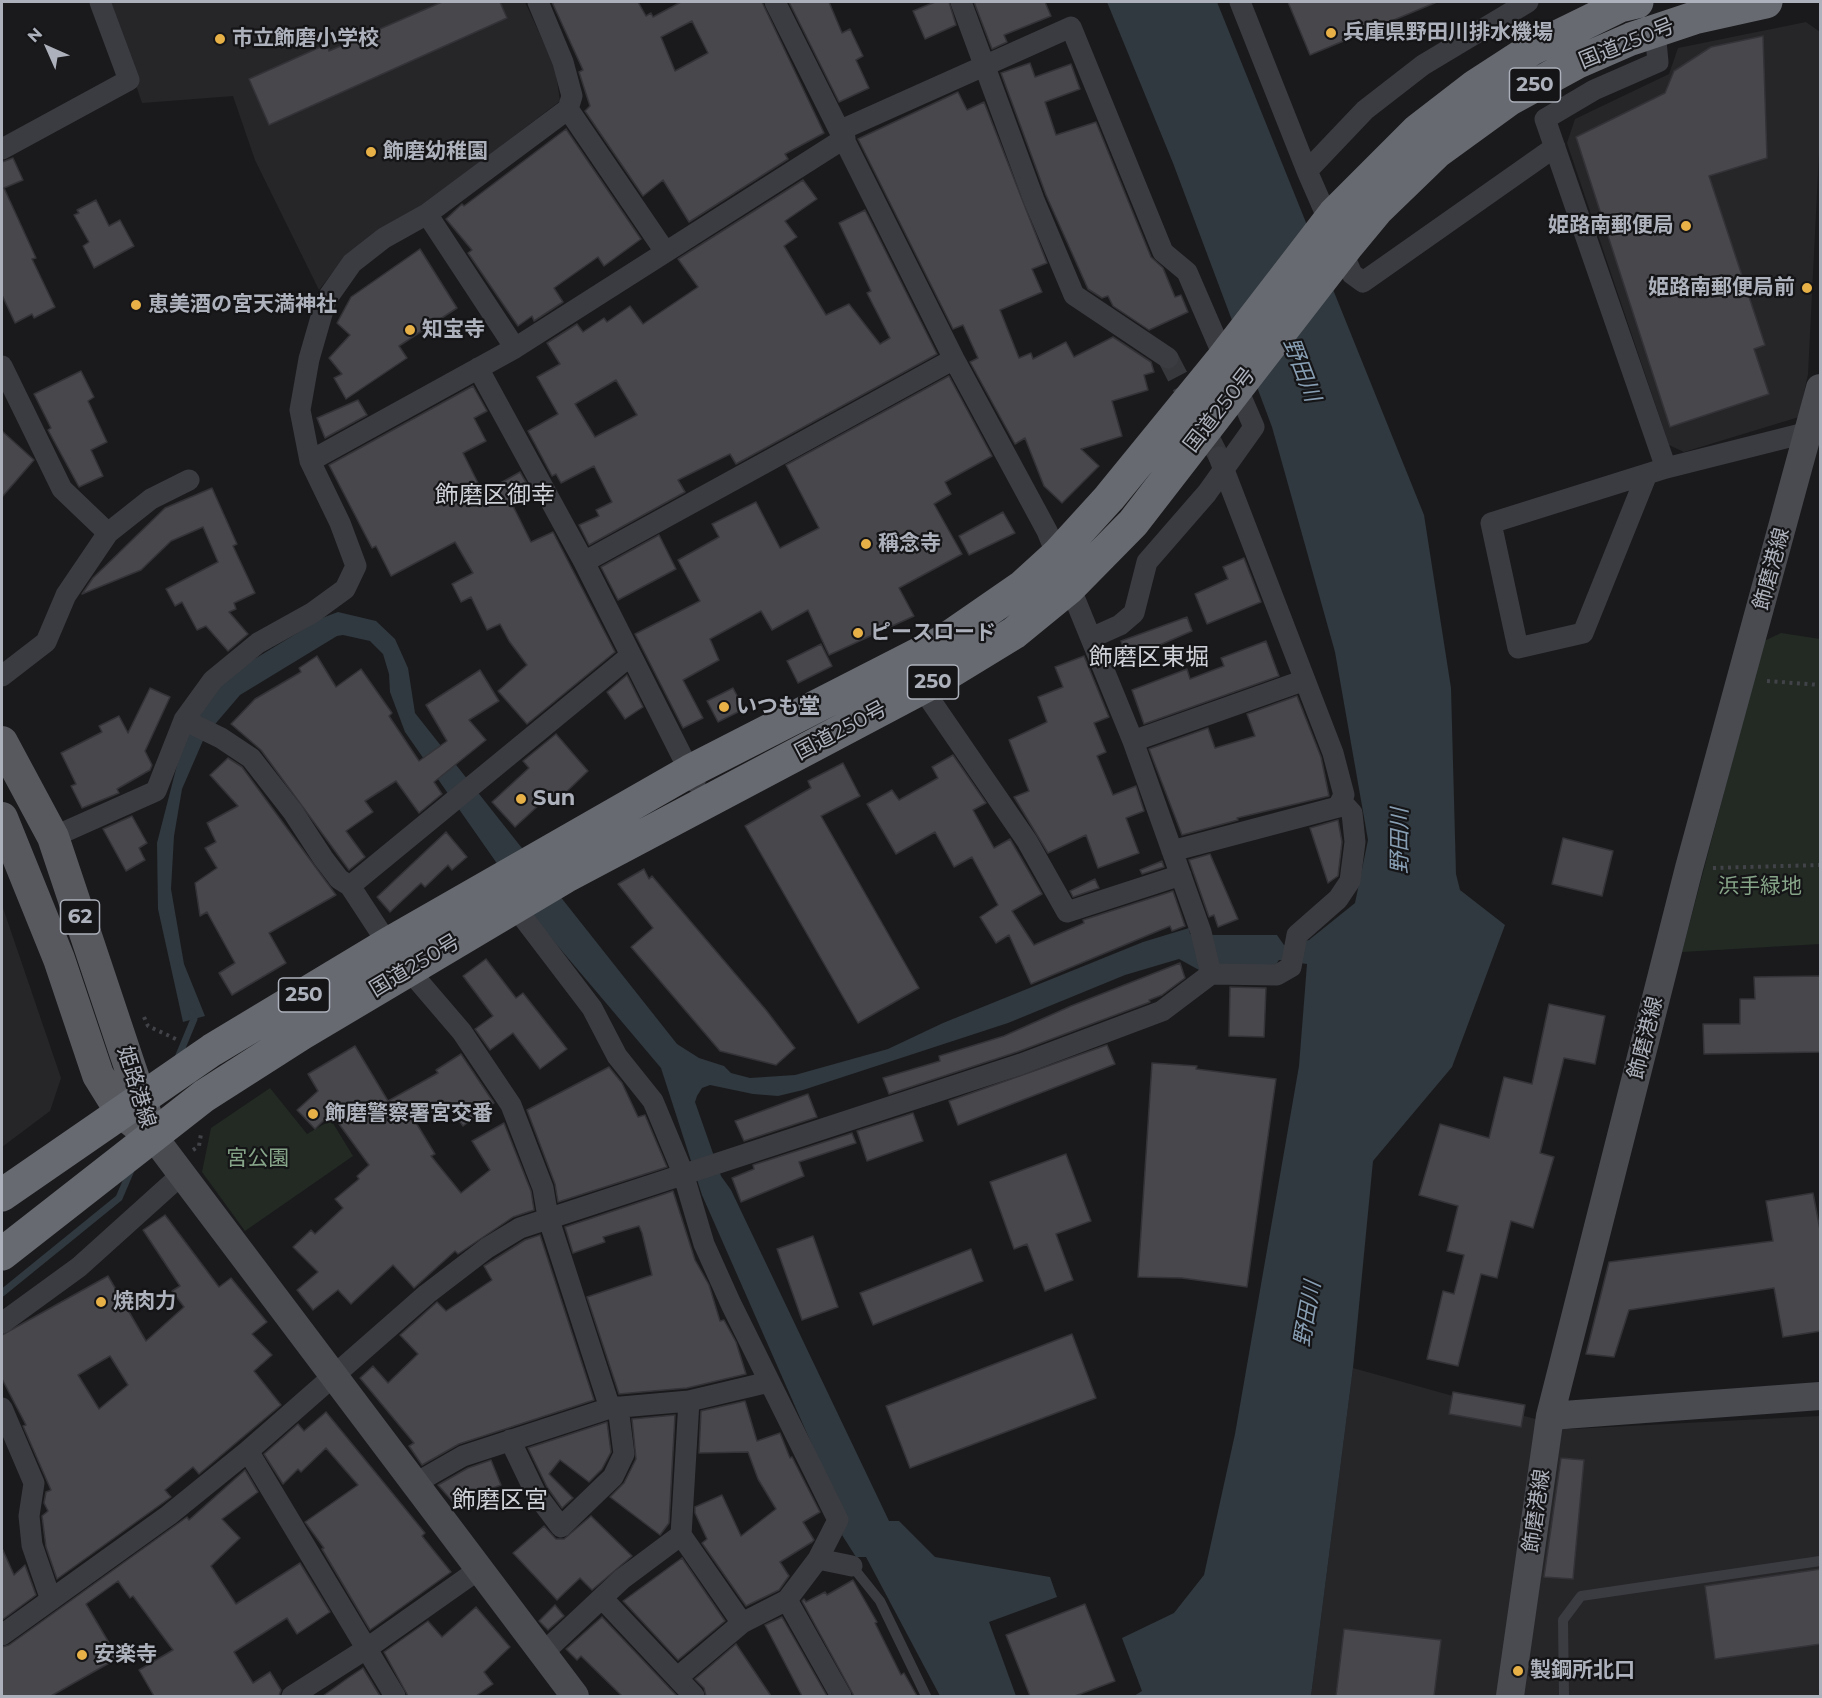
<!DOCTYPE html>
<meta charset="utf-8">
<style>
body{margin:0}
#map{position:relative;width:1822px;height:1698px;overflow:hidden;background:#1a1a1c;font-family:Montserrat,sans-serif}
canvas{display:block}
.frame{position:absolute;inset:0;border:3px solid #adb1bb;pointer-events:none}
.north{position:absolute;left:18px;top:18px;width:60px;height:60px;-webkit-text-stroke:4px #151517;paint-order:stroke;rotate:315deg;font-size:16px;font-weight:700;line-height:24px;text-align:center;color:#adb1bb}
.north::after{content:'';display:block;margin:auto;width:21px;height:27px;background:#adb1bb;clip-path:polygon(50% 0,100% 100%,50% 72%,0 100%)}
</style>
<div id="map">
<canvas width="1822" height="1698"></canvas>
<div class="frame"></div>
<div class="north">N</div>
</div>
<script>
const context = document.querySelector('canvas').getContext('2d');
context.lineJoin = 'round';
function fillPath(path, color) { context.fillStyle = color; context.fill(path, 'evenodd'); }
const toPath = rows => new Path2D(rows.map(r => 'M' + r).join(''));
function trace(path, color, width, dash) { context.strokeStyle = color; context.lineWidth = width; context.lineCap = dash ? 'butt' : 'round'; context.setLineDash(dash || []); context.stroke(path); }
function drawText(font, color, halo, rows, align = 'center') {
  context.font = font + ' Montserrat,"Noto Sans JP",sans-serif'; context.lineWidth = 4.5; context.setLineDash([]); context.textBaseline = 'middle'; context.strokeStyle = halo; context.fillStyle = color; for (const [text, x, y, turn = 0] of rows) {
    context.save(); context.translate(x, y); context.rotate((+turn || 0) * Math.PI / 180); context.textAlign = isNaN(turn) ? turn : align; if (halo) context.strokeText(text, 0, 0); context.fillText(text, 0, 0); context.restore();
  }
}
fillPath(toPath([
 [108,2,525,2,555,67,560,101,429,201,348,253,319,290,255,160,233,96,142,103],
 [1806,22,1820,32,1820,133,1808,374,1799,417,1684,452,1669,445,1567,143,1575,119,1669,74,1678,48],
 [2,905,61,1078,50,1111,2,1147],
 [1353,1368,1571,1429,1820,1416,1820,1696,1311,1696]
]), '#262629');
fillPath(toPath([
 [1781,633,1820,639,1820,944,1682,952,1764,641],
 [270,1088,307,1134,331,1120,353,1156,245,1231,202,1172,211,1128]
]), '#222a23');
fillPath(toPath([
 [1107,2,1217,2,1424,515,1451,688,1456,874,1460,890,1505,925,1452,1067,1373,1161,1353,1368,1311,1696,1134,1696,1142,1691,1122,1638,1174,1613,1204,1575,1235,1434,1299,1066,1307,964,1279,960,1275,966,1217,964,1199,970,1179,959,1125,975,1008,1023,803,1090,778,1096,753,1094,710,1085,702,1088,697,1096,695,1102,721,1176,731,1190,889,1521,899,1521,935,1557,1050,1577,1057,1597,989,1622,1016,1696,940,1696,866,1557,856,1557,842,1535,846,1522,702,1195,661,1068,540,925,405,732,390,692,389,674,383,654,370,641,343,635,337,636,240,695,205,736,182,789,174,836,171,889,184,964,205,1016,183,1022,158,909,157,843,184,738,219,687,238,669,322,618,338,612,376,621,395,639,408,668,415,713,677,1044,699,1058,724,1066,731,1073,750,1078,795,1075,888,1049,943,1023,1143,942,1189,928,1190,934,1206,935,1277,935,1284,945,1309,940,1355,903,1368,840,1335,652,1272,427,1173,163]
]), '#30393f');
trace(toPath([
 [177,1060,194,1019,192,1012],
 [2,1293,119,1198,131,1170]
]), '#30393f', 7);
const building = toPath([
 [442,2,500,2,507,18,269,125,249,79,327,44,329,51,442,2],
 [552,2,638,2,646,16,651,13,653,17,681,2,762,2,824,133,785,154,788,159,689,222,663,180,643,196,585,111,590,106,579,72,583,70,552,2],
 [692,21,708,53,675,71,661,37,692,21],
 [789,2,829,2,842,33,850,29,863,56,856,60,869,88,839,102,789,2],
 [935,2,949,2,956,25,925,39,913,11,935,2],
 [974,2,1045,2,1051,16,1004,35,1007,42,992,49,974,2],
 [1288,2,1437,2,1310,55,1288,2],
 [1763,36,1767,158,1709,176,1765,345,1754,349,1769,394,1670,427,1576,137,1665,93,1674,71,1711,47,1763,36],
 [1030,63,1035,77,1071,64,1080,89,1045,102,1056,135,1096,122,1151,257,1163,268,1175,297,1181,295,1188,312,1149,330,1113,306,1108,296,1102,298,1088,289,1046,195,1001,73,1030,63],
 [958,92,967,110,984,102,1047,263,1032,269,1042,292,1000,310,1019,358,1031,353,1033,359,1066,342,1074,357,1113,337,1151,362,1154,372,1144,375,1148,390,1112,401,1122,436,1081,449,1099,466,1062,503,1044,486,1025,438,1015,444,970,362,978,358,963,325,953,329,858,139,958,92],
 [566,129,641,239,604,266,598,257,554,288,563,302,534,321,532,316,518,326,468,253,472,250,446,219,462,204,464,206,566,129],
 [13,158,23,180,4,188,36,258,32,259,55,307,34,318,32,314,15,323,2,295,2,162,13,158],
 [803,180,817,199,785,221,797,237,784,246,826,315,849,304,880,344,890,338,867,293,871,291,839,223,865,210,937,354,736,464,730,454,678,480,685,492,589,545,579,525,599,516,596,510,612,502,594,466,561,483,556,474,552,476,528,431,558,414,537,377,560,364,547,343,577,324,583,332,604,318,607,322,630,306,643,324,698,287,678,259,803,180],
 [616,380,637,415,595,437,575,404,616,380],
 [96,200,109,226,120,220,134,246,94,268,83,246,89,242,74,215,79,213,77,210,96,200],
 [420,249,457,308,399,346,407,358,346,399,334,378,342,374,329,358,350,335,337,323,351,297,420,249],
 [81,371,94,397,88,401,107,442,91,450,103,476,79,487,48,430,51,428,34,394,81,371],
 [949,376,992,456,945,482,951,494,934,504,962,554,899,588,914,616,829,655,808,610,772,630,761,611,710,639,719,660,683,680,703,718,683,728,635,634,700,601,678,560,719,537,712,524,756,502,780,548,819,528,786,465,949,376],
 [473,386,487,411,474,418,486,441,463,453,483,493,520,472,530,489,510,500,531,542,553,532,615,652,527,724,498,691,527,665,509,641,500,624,487,630,471,597,461,602,452,584,473,573,455,542,391,576,376,546,372,548,329,465,473,386],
 [358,400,367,415,325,438,317,418,358,400],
 [2,431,34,460,2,497,2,431],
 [212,488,237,544,233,546,255,593,234,603,236,609,229,612,248,634,228,651,206,626,197,630,182,602,175,606,166,589,218,562,203,527,171,541,141,570,82,594,93,578,165,508,212,488],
 [1003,512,1015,533,969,555,959,536,1003,512],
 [659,535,676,569,618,600,601,567,659,535],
 [1244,558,1261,602,1207,624,1195,594,1228,579,1223,567,1244,558],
 [1187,617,1192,631,1127,659,1121,641,1187,617],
 [1266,641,1279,676,1144,724,1132,690,1187,669,1190,679,1224,666,1221,658,1266,641],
 [821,644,832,666,798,683,787,661,821,644],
 [317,656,336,687,361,669,392,713,389,716,419,761,447,741,426,705,480,670,499,701,469,720,486,740,434,782,442,794,419,813,396,781,365,801,373,812,346,831,365,857,349,870,261,750,231,724,255,699,301,672,299,668,317,656],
 [1084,656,1109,717,1094,723,1106,752,1097,756,1113,795,1136,786,1144,811,1126,818,1139,853,1098,868,1086,835,1048,853,1014,797,1029,791,1009,740,1047,722,1038,697,1063,687,1055,667,1084,656],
 [627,675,643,707,625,719,607,692,627,675],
 [150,688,170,697,145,751,152,765,150,770,117,789,119,793,82,808,71,786,76,784,61,753,102,732,99,726,119,716,128,733,150,688],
 [733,688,744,709,718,722,707,701,733,688],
 [1297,696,1321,757,1329,796,1237,818,1238,820,1182,835,1149,749,1208,728,1215,748,1255,736,1247,714,1297,696],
 [556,734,588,771,557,801,551,794,515,827,492,802,529,768,523,761,556,734],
 [953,755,986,803,973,810,994,848,1010,839,1042,894,1012,911,1034,945,1084,923,1083,920,1173,891,1185,926,1172,931,1170,926,1031,984,1009,935,996,943,980,917,998,905,972,857,954,867,935,832,896,854,867,804,892,790,899,800,938,778,932,767,953,755],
 [228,758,242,767,336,895,269,933,286,963,232,995,219,973,235,963,207,912,200,916,195,883,217,868,205,848,216,842,207,823,238,806,210,775,228,758],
 [843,763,860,796,821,816,919,988,858,1023,745,826,811,788,808,781,843,763],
 [132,816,147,843,139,848,145,860,126,871,103,829,132,816],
 [1338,820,1342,842,1338,876,1328,883,1310,828,1338,820],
 [446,832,467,857,452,870,448,865,425,887,421,883,390,912,377,897,446,832],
 [1563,838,1613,851,1602,896,1552,884,1563,838],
 [1210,854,1238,919,1218,927,1214,915,1209,917,1189,860,1210,854],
 [1162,861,1164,867,1142,874,1140,870,1162,861],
 [644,869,649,879,652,876,766,1010,795,1048,776,1065,720,1051,631,947,653,928,618,884,644,869],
 [1095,879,1099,888,1073,897,1070,891,1095,879],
 [486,959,516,998,523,993,567,1049,540,1069,513,1033,490,1050,475,1029,493,1016,463,976,486,959],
 [1180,963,1185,978,1162,995,1149,1000,1150,1002,1017,1052,889,1094,883,1078,940,1061,939,1056,1004,1036,1071,1006,1180,963],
 [1821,976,1821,1052,1704,1054,1703,1024,1740,1024,1740,999,1755,999,1754,977,1821,976],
 [1230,987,1266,988,1264,1037,1229,1036,1230,987],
 [1549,1004,1605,1016,1595,1064,1564,1058,1540,1153,1554,1157,1533,1228,1511,1221,1497,1278,1481,1274,1458,1366,1427,1359,1443,1291,1454,1294,1464,1255,1447,1251,1458,1206,1419,1195,1440,1124,1489,1138,1504,1077,1532,1084,1549,1004],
 [1107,1045,1115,1064,958,1125,949,1101,1107,1045],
 [355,1046,388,1101,438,1073,436,1070,461,1054,494,1103,463,1126,447,1103,415,1121,435,1154,431,1156,461,1193,490,1170,472,1141,504,1123,531,1191,534,1210,513,1217,458,1254,455,1251,414,1288,393,1265,351,1304,338,1290,313,1310,297,1290,318,1272,293,1247,311,1230,315,1234,343,1208,335,1199,359,1179,357,1176,369,1165,331,1113,315,1129,297,1110,318,1091,308,1074,355,1046],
 [1152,1063,1197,1066,1196,1069,1276,1079,1247,1287,1182,1278,1138,1277,1152,1063],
 [609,1067,622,1083,638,1117,645,1115,667,1167,558,1202,555,1184,527,1110,609,1067],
 [808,1094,817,1117,744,1141,735,1121,808,1094],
 [913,1113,923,1141,867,1161,857,1131,913,1113],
 [852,1133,856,1143,799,1162,804,1176,741,1202,732,1178,754,1169,753,1165,852,1133],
 [1066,1154,1091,1221,1056,1234,1073,1280,1045,1291,1027,1244,1014,1249,990,1182,1066,1154],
 [673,1191,695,1260,709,1285,720,1321,724,1320,736,1342,746,1374,687,1388,619,1394,587,1297,652,1275,642,1233,639,1226,603,1237,605,1242,573,1253,565,1227,673,1191],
 [1813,1193,1821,1235,1821,1331,1783,1337,1774,1288,1629,1310,1614,1357,1586,1354,1609,1262,1773,1241,1766,1201,1813,1193],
 [165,1215,219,1287,231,1278,267,1322,252,1334,272,1355,254,1371,281,1405,199,1474,193,1467,165,1490,171,1497,57,1579,46,1547,42,1516,48,1511,44,1503,46,1492,51,1490,23,1426,26,1425,2,1379,2,1335,108,1276,146,1341,184,1307,172,1291,180,1286,143,1230,165,1215],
 [110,1356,128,1385,99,1409,78,1375,110,1356],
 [540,1235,594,1400,459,1444,422,1465,409,1446,414,1443,360,1378,373,1366,388,1383,418,1354,400,1335,437,1302,446,1311,492,1280,484,1266,525,1240,540,1235],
 [813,1236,838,1307,802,1320,777,1249,813,1236],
 [971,1249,983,1281,873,1325,860,1293,971,1249],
 [1072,1334,1096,1398,910,1468,886,1406,1072,1334],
 [1453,1392,1525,1405,1521,1427,1449,1414,1453,1392],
 [745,1401,757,1441,780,1433,790,1458,792,1457,820,1512,803,1522,814,1540,812,1542,780,1562,789,1576,779,1590,746,1606,702,1543,707,1539,695,1513,695,1507,722,1495,741,1536,776,1509,758,1479,748,1452,699,1453,701,1411,745,1401],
 [326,1412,425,1533,422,1536,451,1572,370,1630,322,1549,324,1548,305,1522,358,1485,326,1448,301,1472,298,1469,283,1484,264,1454,298,1424,304,1431,326,1412],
 [675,1415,669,1523,660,1535,610,1497,624,1483,636,1459,632,1419,675,1415],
 [607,1422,611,1452,602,1469,589,1482,560,1460,549,1474,573,1498,562,1508,547,1487,528,1448,607,1422],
 [1561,1458,1584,1460,1573,1579,1544,1577,1561,1458],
 [491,1460,501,1485,472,1496,471,1494,454,1503,438,1485,468,1468,491,1460],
 [245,1470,258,1492,222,1519,240,1538,211,1566,236,1604,300,1563,330,1612,297,1634,287,1618,234,1652,253,1683,270,1672,281,1690,279,1696,154,1696,139,1670,173,1650,133,1596,130,1598,118,1581,86,1604,118,1658,51,1696,2,1696,2,1647,9,1645,187,1517,189,1520,245,1470],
 [591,1516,632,1556,592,1590,580,1578,557,1600,513,1553,544,1526,556,1539,564,1539,591,1516],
 [2,1548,14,1575,25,1565,36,1595,2,1620,2,1548],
 [682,1558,725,1621,678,1660,623,1601,682,1558],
 [1821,1569,1821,1644,1715,1659,1705,1586,1821,1569],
 [853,1580,877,1622,875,1623,901,1675,904,1673,917,1696,854,1696,802,1601,804,1599,806,1602,825,1592,827,1595,853,1580],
 [1085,1604,1115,1681,1075,1696,1030,1696,1006,1635,1085,1604],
 [555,1605,564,1616,548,1630,539,1621,555,1605],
 [476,1607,510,1647,484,1672,493,1684,476,1696,408,1696,384,1652,428,1621,442,1637,476,1607],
 [602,1617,677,1696,622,1696,581,1656,577,1660,566,1649,602,1617],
 [782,1617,827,1696,802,1696,765,1625,782,1617],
 [1344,1629,1441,1640,1434,1696,1336,1696,1344,1629],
 [736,1644,771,1696,706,1696,704,1688,695,1679,736,1644],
 [363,1668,380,1696,323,1696,348,1678,363,1668]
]);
fillPath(building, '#47474c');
trace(building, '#343438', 1.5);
trace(toPath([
 [1168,358,1219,457]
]), '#37383c', 21, [21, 10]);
trace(toPath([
 [1767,681,1820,685],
 [1713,868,1820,865],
 [144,1017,148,1026,178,1040],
 [193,1150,199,1146,201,1134]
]), '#414348', 4, [3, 4.5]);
trace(toPath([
 [852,1566,880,1601,926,1696],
 [1564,1696,1563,1620,1581,1596,1820,1561]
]), '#3b3c41', 10);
trace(toPath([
 [775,2,954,359,1047,531,1133,741,1201,932,1211,974],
 [961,2,1034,200,1074,295,1168,358],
 [1240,2,1307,171,1352,274,1363,282,1555,147],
 [1655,31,1658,62,1594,90,1545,119,1666,468],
 [568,109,664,250],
 [841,130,1071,27,1163,252,1187,272,1254,427,1207,493,1147,562,1134,613,1120,625,1091,638],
 [2,149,129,80,100,2],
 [1307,171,1365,110,1423,65,1528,2],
 [515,348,427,214,568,109,572,96,563,62,538,2],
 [2,366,62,489,108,533,66,595,46,642,2,676],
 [478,368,584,562,695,782],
 [310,461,515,348,845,138],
 [1647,474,1583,633,1518,648,1491,523,1666,468,1809,432],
 [108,533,151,499,189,480],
 [584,562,954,359],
 [922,688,1027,841,1067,912,1181,875],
 [184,720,221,738,251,758,293,812,323,858,339,879,350,886],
 [1133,741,1305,680],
 [53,837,156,791,184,720,213,680,258,643,312,613,345,589,356,566,340,523,310,461,300,410,309,359,326,300,352,263,384,238,427,214],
 [1172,851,1338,807,1344,795,1333,753,1219,457],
 [515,907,592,1008,617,1056,653,1101,683,1173,704,1244,731,1304,838,1520,818,1559,787,1600,742,1623,678,1677],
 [388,944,350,886,630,656],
 [408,969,462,1032,511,1105,543,1188,548,1217,610,1408],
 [2,1323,79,1267,180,1176],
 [2,1408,34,1483,29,1516,32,1545,51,1600],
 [510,1440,536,1494,561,1527,613,1477,624,1454,618,1407],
 [248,1451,395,1696],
 [414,1484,463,1456,610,1408,689,1401,769,1382],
 [681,1535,742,1623],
 [818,1559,852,1566],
 [602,1598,694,1696],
 [787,1600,841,1696],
 [2,1635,169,1515,248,1451,427,1294,487,1248,520,1228,1021,1064,1162,1011,1211,974,1277,975,1291,967,1297,935,1338,899,1350,881,1355,842,1352,813,1341,801],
 [543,1653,622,1579,681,1535,689,1401],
 [292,1696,366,1649,478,1570]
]), '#3b3c41', 21);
trace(toPath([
 [153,1136,575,1696],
 [1550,1416,1820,1396],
 [1510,1696,1550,1416,1689,868,1820,388]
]), '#494b51', 28);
trace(toPath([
 [2,742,53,837,153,1136],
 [2,818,59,959,98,1075,121,1112,141,1128]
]), '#57595f', 32);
trace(toPath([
 [2,1195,212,1050,388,944,690,771,942,642,1023,586,1057,555,1109,498,1220,362,1334,214,1418,130,1475,86,1532,49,1620,6,1637,2],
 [2,1254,204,1096,301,1034,565,877,937,680,1014,633,1069,588,1133,523,1348,245,1377,210,1437,152,1510,99,1576,63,1631,39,1694,18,1766,2]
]), '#676a71', 33);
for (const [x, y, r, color] of [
 [1331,33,6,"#e7b147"],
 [220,39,6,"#e7b147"],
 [371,152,6,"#e7b147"],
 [1686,226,6,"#e7b147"],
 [1807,288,6,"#e7b147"],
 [136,305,6,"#e7b147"],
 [410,330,6,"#e7b147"],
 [866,544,6,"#e7b147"],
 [858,633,6,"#e7b147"],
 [724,707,6,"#e7b147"],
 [521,799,6,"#e7b147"],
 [313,1114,6,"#e7b147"],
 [101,1302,6,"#e7b147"],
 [82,1655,6,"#e7b147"],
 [1518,1671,6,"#e7b147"]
]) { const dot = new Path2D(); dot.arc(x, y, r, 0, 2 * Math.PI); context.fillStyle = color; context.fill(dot); trace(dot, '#151517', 2); }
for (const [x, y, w] of [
 [1535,85,51],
 [933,682,51],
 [80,917,39],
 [304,995,51]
]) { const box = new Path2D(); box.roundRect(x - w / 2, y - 17, w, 34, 4.5); context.fillStyle = '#151517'; context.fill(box); trace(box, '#adb1bb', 1.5); }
drawText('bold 20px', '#adb1bb', null, [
 ["250",1535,85],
 ["250",933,682],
 ["62",80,917],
 ["250",304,995]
]);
drawText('bold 21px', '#adb1bb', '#151517', [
 ["兵庫県野田川排水機場",1343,33],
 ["市立飾磨小学校",232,39],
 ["飾磨幼稚園",383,152],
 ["姫路南郵便局",1674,226,"right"],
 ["姫路南郵便局前",1795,288,"right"],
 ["恵美酒の宮天満神社",148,305],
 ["知宝寺",422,330],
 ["稱念寺",878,544],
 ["ピースロード",870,633],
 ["いつも堂",736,707],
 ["Sun",533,799],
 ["飾磨警察署宮交番",325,1114],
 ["焼肉力",113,1302],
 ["安楽寺",94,1655],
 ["製鋼所北口",1530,1671]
], 'left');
drawText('21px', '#adb1bb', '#151517', [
 ["国道250号",1627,44,-22],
 ["国道250号",1220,410,-52],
 ["飾磨港線",1772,569,-75],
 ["国道250号",841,731,-28],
 ["国道250号",415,966,-31],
 ["飾磨港線",1646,1038,-76],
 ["姫路港線",136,1087,73],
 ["飾磨港線",1537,1511,-82]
]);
drawText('21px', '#86a488', '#151517', [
 ["浜手緑地",1760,887],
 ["宮公園",258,1159]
]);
drawText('italic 22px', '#879eb3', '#151517', [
 ["野田川",1301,370,69],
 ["野田川",1401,841,-90],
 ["野田川",1308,1314,-80]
]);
drawText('24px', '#ced0d7', '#151517', [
 ["飾磨区御幸",495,496],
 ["飾磨区東堀",1149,658],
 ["飾磨区宮",500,1501]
]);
</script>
